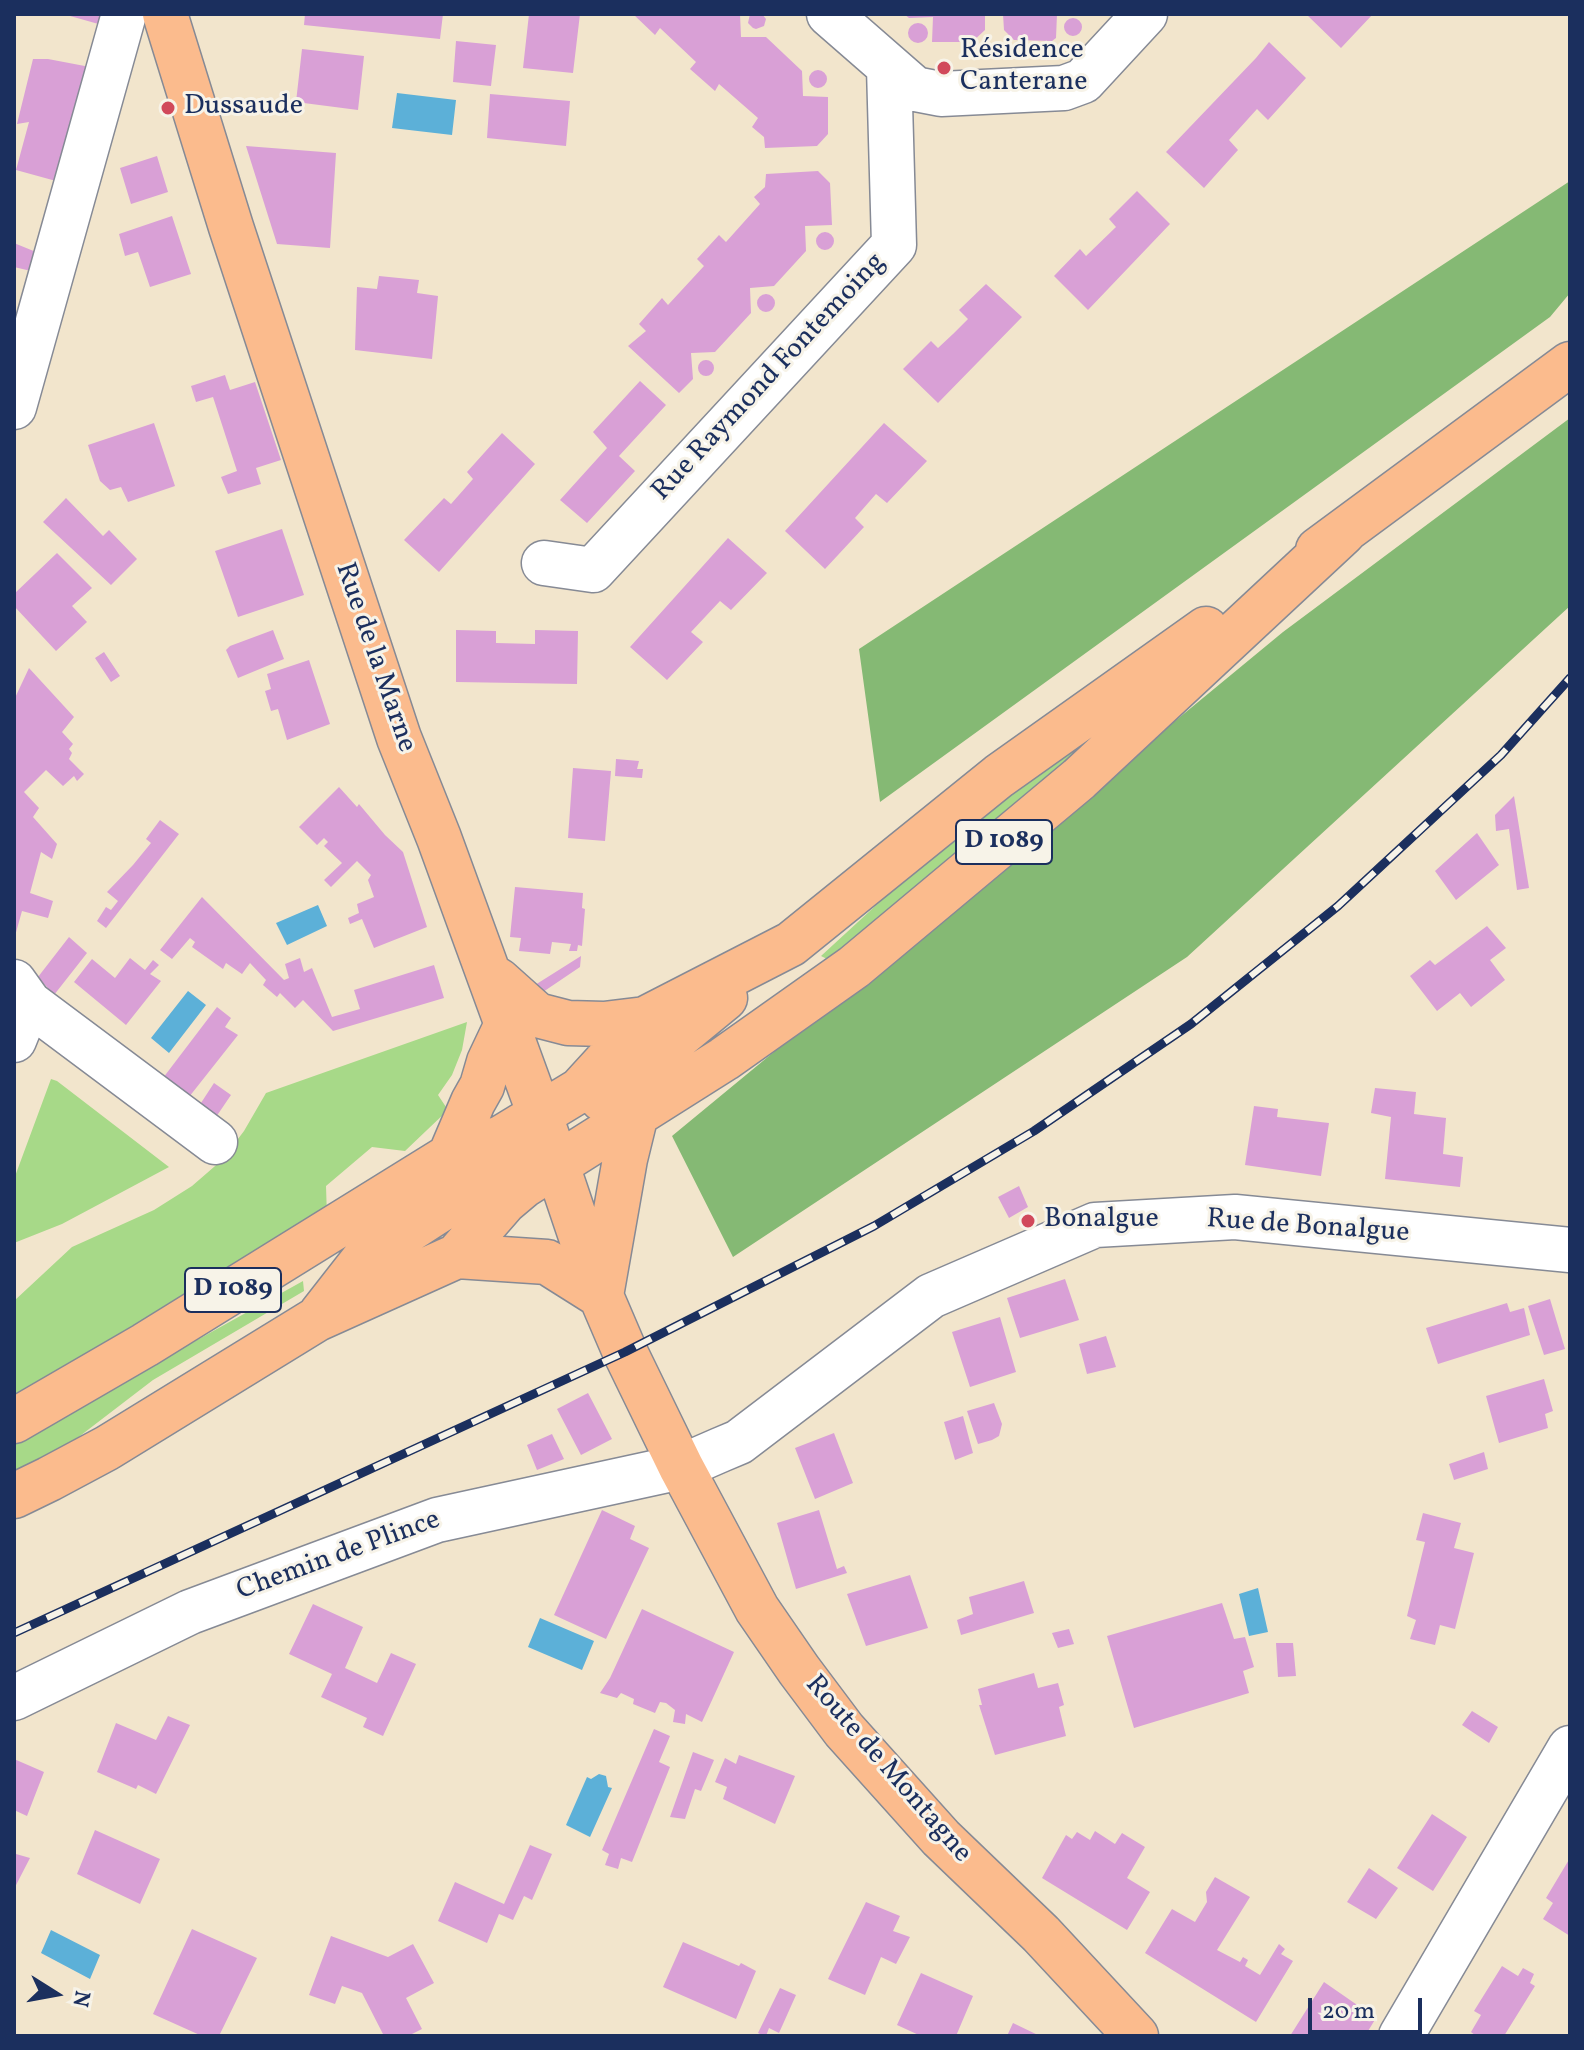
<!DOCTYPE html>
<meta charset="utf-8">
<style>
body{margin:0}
#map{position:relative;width:1584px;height:2050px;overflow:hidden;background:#f2e5cc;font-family:Vollkorn,serif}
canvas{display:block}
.frame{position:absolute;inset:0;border:16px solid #1b2f5e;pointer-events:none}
.north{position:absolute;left:16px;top:1954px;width:80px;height:80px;-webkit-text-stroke:6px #f7f3e8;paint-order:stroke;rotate:101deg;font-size:22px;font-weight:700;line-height:32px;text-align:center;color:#1b2f5e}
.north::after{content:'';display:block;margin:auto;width:28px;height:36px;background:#1b2f5e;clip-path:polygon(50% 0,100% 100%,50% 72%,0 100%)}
.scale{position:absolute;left:1308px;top:1998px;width:114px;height:36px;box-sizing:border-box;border:4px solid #1b2f5e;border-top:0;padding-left:10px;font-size:24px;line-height:28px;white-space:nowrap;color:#1b2f5e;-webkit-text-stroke:6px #f7f3e8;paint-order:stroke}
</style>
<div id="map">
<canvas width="1584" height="2050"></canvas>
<div class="frame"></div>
<div class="north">N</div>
<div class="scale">20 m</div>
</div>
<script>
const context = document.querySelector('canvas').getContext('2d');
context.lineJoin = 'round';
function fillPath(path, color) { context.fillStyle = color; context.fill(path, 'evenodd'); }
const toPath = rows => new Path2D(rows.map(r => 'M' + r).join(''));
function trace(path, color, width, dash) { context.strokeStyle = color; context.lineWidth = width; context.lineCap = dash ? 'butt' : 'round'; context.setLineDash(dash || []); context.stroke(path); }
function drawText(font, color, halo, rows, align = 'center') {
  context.font = font + ' Vollkorn,serif'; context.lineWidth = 6; context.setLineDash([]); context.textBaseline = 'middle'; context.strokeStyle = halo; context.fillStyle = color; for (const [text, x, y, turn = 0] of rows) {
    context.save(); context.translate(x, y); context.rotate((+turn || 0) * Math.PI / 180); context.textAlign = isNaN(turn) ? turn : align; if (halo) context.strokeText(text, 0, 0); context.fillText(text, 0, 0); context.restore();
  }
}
fillPath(toPath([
 [1192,658,831,961,821,956,921,864,1166,667],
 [467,1022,462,1050,452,1075,438,1095,448,1110,405,1151,372,1147,326,1186,327,1217,14,1406,14,1301,72,1247,154,1210,192,1186,222,1160,244,1131,266,1093],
 [51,1079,57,1081,169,1167,62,1224,14,1243,14,1179],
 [303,1281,304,1291,153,1380,59,1452,14,1476,14,1442]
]), '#a7d988');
fillPath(toPath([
 [1570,181,1570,293,1550,317,880,802,859,649],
 [1570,418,1570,606,1187,957,733,1257,672,1136,1283,632]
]), '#85b974');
fillPath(toPath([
 [397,93,456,100,452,135,392,128],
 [318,905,327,926,287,945,276,923],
 [188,991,206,1005,169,1053,151,1038],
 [1258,1588,1268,1632,1249,1636,1239,1594],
 [540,1618,594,1641,582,1670,528,1647],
 [599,1774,606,1776,608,1787,612,1788,590,1837,566,1825,587,1777,591,1779],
 [51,1930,100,1955,90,1979,41,1953]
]), '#5cb0d8');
fillPath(toPath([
 [63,14,105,14,102,25],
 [305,14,443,14,440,39,304,25],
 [529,14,580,14,573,73,523,68],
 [633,14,740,14,741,37,766,37,802,71,803,96,828,97,828,134,817,146,765,148,764,137,752,127,758,118,719,84,715,91,690,69,696,62,660,28,655,35],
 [750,14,762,14,766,19,764,26,756,29,753,28,748,23],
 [904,14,985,14,985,30,972,42,932,42,933,17,909,18],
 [1003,14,1057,14,1056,38,1052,41,1014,40,1004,30],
 [1306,14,1373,14,1341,48],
 '1064 27a9 9 0 1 1 18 0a9 9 0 1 1-18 0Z',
 '908 33a10 10 0 1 1 20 0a10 10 0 1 1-20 0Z',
 [456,41,496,45,491,86,453,82],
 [1269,42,1306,78,1268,120,1257,109,1229,140,1238,150,1204,188,1166,152,1256,58],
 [302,49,364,56,358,110,296,102],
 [33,59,48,59,90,67,56,181,16,170,29,122,17,124],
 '809 79a9 9 0 1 1 18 0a9 9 0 1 1-18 0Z',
 [490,94,570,101,566,146,487,138],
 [246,146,336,153,330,248,277,244],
 [157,156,168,192,131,204,120,168],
 [818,171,830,183,832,225,805,226,806,251,774,286,750,288,751,313,715,352,691,353,693,379,679,393,628,346,646,331,639,324,662,298,668,305,704,266,697,259,719,235,726,242,760,204,754,197,765,187,766,174],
 [1137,191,1170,224,1088,310,1054,276,1080,249,1086,256,1116,227,1109,219],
 [172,216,191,274,150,287,138,252,125,256,119,234],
 '816 241a9 9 0 1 1 18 0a9 9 0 1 1-18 0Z',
 [14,243,36,252,31,271,14,267],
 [379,276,419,280,417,293,438,296,432,359,355,350,357,287,377,289],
 [986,284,1022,317,938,403,903,369,931,341,938,348,953,334,968,319,959,310],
 '757 303a9 9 0 1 1 18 0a9 9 0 1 1-18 0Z',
 '698 368a8 8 0 1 1 16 0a8 8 0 1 1-16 0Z',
 [225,375,230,390,255,382,281,460,256,468,261,484,228,494,221,477,237,471,213,397,196,402,191,386],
 [640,381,666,405,619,456,635,471,587,523,560,500,607,448,593,432],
 [154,423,175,486,128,502,121,487,110,490,100,481,88,445],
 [884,423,927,461,887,503,876,494,855,518,864,527,825,569,785,531],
 [502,433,535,464,439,572,404,540,444,498,451,504,473,479,467,472],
 [66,498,103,536,109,530,137,559,111,585,43,522],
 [282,529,304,595,238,617,215,551],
 [728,538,767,573,731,610,720,601,691,632,703,642,667,680,630,647],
 [57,553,92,588,72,606,87,622,56,651,14,606,14,594],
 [273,630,284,659,238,678,226,650,230,646],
 [456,630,496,631,496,643,535,644,535,630,578,631,577,684,456,682],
 [104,652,120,676,111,682,95,658],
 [309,660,330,724,287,740,278,709,271,711,265,691,271,689,267,674],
 [29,668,74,717,62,732,73,744,69,749,72,753,69,759,84,774,77,781,74,776,63,786,46,770,24,792,39,808,33,817,57,844,52,859,41,852,30,893,53,901,48,918,22,911,15,936,14,700],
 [616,759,639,761,637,769,643,769,642,778,615,776],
 [573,768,611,771,605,841,568,838],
 [339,787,357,807,359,804,385,835,403,852,427,927,374,948,362,919,350,924,348,918,359,913,357,904,374,897,368,880,371,875,357,861,331,887,324,880,342,863,324,846,328,842,324,838,317,845,299,827],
 [1514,796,1529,888,1517,890,1509,829,1496,831,1495,815],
 [160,820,179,834,106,928,97,921,106,907,111,910,118,901,107,892,133,865,151,843,146,839],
 [1477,833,1499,865,1456,900,1435,871],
 [515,887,583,893,582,908,585,909,582,946,578,945,577,951,569,951,571,944,552,942,550,954,519,951,521,938,510,937],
 [202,897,284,980,289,978,285,964,300,958,304,972,312,968,332,1017,360,1009,354,990,434,965,444,998,333,1031,303,1000,295,1008,280,993,277,997,263,985,266,980,250,963,242,974,226,963,223,969,192,947,195,942,190,938,172,959,160,950],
 [1487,926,1506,948,1490,960,1505,980,1471,1007,1460,993,1437,1011,1410,976,1430,960,1435,965],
 [69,937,87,953,54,995,38,977],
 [581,956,580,967,540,994,535,985],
 [130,958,145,970,153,960,159,965,150,974,161,981,126,1025,74,982,92,959,115,978],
 [217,1007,231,1018,225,1027,238,1035,189,1097,163,1078],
 [214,1083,231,1095,216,1117,199,1106],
 [1375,1088,1416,1092,1414,1114,1446,1118,1443,1154,1463,1157,1460,1187,1385,1179,1391,1117,1371,1113],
 [1254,1106,1278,1109,1277,1117,1329,1123,1321,1176,1245,1165],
 [1019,1186,1028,1207,1009,1218,998,1197],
 [1065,1279,1079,1320,1020,1338,1007,1298],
 [1550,1299,1565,1349,1544,1355,1528,1306],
 [1507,1303,1510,1312,1524,1308,1530,1335,1438,1364,1426,1328],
 [1000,1317,1016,1372,970,1387,952,1332],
 [1106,1336,1116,1367,1087,1374,1079,1344],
 [1544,1379,1553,1411,1545,1414,1548,1428,1499,1443,1486,1396],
 [588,1393,612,1439,581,1455,557,1409],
 [994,1403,1002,1424,999,1436,992,1440,978,1444,967,1411],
 [963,1416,973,1453,955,1460,944,1422],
 [834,1433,853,1483,815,1499,795,1448],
 [552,1434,564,1459,537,1470,527,1445],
 [1484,1452,1488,1469,1454,1480,1449,1464],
 [602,1510,635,1526,630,1539,649,1548,606,1639,554,1615],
 [819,1510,837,1569,844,1566,847,1573,796,1589,777,1523],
 [1423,1513,1461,1523,1454,1548,1474,1553,1455,1629,1440,1625,1435,1645,1410,1639,1416,1620,1407,1616,1425,1542,1416,1540],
 [910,1575,928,1628,866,1646,847,1594],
 [1024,1581,1034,1613,961,1635,957,1620,973,1614,969,1597],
 [1222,1603,1234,1639,1245,1637,1254,1667,1243,1671,1249,1693,1134,1728,1107,1636],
 [313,1604,363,1627,345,1668,377,1683,391,1653,416,1664,383,1736,363,1727,367,1718,321,1697,332,1674,289,1654],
 [642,1609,734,1652,702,1722,686,1714,685,1724,673,1722,675,1710,666,1703,660,1702,655,1713,633,1704,634,1699,621,1693,617,1698,600,1693,610,1678],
 [1069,1629,1074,1644,1058,1648,1052,1633],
 [1276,1643,1293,1643,1296,1676,1278,1677],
 [1034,1673,1038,1688,1058,1683,1064,1705,1059,1707,1066,1736,995,1755,979,1705,982,1705,978,1689],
 [1472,1711,1498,1727,1489,1743,1462,1725],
 [168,1716,190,1725,156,1794,138,1785,136,1789,97,1772,116,1723,156,1740],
 [654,1729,670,1736,659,1762,670,1767,632,1862,621,1858,618,1869,605,1865,609,1854,602,1850],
 [693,1752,714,1760,701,1791,695,1789,685,1819,670,1817],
 [739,1755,795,1776,775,1824,723,1799,727,1787,715,1782,725,1758,736,1764],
 [14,1759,44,1772,27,1816,14,1810],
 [1432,1814,1467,1837,1433,1891,1397,1868],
 [95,1830,160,1859,140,1904,77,1874],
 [1095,1831,1115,1844,1122,1833,1145,1847,1127,1878,1150,1892,1127,1930,1042,1878,1066,1835,1072,1839,1077,1832,1090,1840],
 [530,1845,552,1854,532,1900,524,1896,513,1920,499,1914,487,1943,438,1921,455,1882,504,1904],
 [16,1854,30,1858,14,1889,14,1860],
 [1570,1858,1570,1936,1543,1919,1553,1903,1546,1898],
 [1369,1868,1398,1888,1376,1919,1347,1902],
 [1215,1877,1250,1897,1217,1950,1240,1962,1243,1957,1248,1960,1245,1966,1260,1975,1279,1944,1285,1949,1281,1954,1293,1961,1256,2022,1145,1953,1172,1909,1195,1922,1207,1902,1206,1892],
 [866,1902,900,1916,893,1931,910,1937,896,1964,881,1957,865,1995,828,1979],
 [192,1929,257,1958,219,2036,202,2036,153,2014],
 [331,1936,388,1957,413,1944,434,1983,406,1998,422,2029,408,2036,384,2036,362,1993,342,1986,335,2004,309,1995],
 [683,1942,739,1966,741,1963,756,1971,736,2019,663,1987],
 [1502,1966,1518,1976,1523,1968,1534,1974,1530,1983,1535,1986,1504,2036,1476,2036,1471,2032,1481,2015,1474,2011],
 [921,1973,973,1996,956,2036,921,2036,897,2025],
 [1324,1982,1376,2018,1365,2036,1290,2036],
 [780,1988,796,1995,779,2033,769,2028,766,2036,764,2036,758,2033],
 [1013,2023,1040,2036,1007,2036]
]), '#d9a0d6');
const minor = toPath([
 [829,14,915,89,941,94,1064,88,1083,81,1145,14],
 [14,407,124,14],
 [544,563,593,570,894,245,889,68],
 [14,982,29,1003,215,1142],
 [14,1040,29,1003],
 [14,1698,190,1612,437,1520,681,1467,720,1450,739,1442,931,1296,1095,1225,1235,1217,1570,1250],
 [1401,2036,1570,1748]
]);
const major = toPath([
 [165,14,231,227,399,738,439,838,540,1115,601,1296,625,1352,681,1467,757,1609,799,1670,844,1730,941,1838,1041,1934,1136,2036],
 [1318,550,1570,364],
 [491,976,499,981,537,1015,568,1023,604,1024,645,1019,791,944,999,776,1206,629],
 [602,1099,725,998],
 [450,1156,473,1102,482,1086,489,1062,507,1024],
 [457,1256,547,1262,601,1296],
 [602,1290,625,1159,636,1114],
 [321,1314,364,1259,506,1167,521,1144],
 [14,1421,145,1345,450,1156,501,1138,580,1090,645,1019],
 [14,1496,49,1479,107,1448,317,1319,457,1256,504,1202,523,1186,724,1059,854,967,1079,779,1343,533]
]);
trace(minor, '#868a95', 47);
trace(major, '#868a95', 47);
trace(minor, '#fff', 44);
trace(major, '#fbbb8d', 44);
const rail = toPath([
 [14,1633,625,1352,874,1226,1034,1131,1191,1024,1338,906,1501,755,1570,678]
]);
trace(rail, '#1b2f5e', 9);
trace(rail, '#f7f3e8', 6, [18]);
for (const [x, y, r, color] of [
 [944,68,8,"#d1495b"],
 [168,108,8,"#d1495b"],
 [1028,1221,8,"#d1495b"]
]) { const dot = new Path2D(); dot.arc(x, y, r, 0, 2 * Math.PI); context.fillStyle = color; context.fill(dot); trace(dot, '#f7f3e8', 3); }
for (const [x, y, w] of [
 [1004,842,96],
 [233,1290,96]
]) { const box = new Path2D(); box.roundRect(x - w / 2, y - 22, w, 44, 6); context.fillStyle = '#f7f3e8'; context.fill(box); trace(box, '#1b2f5e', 2); }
drawText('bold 26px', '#1b2f5e', null, [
 ["D 1089",1004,842],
 ["D 1089",233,1290]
]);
drawText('28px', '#1b2f5e', '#f7f3e8', [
 ["Résidence",960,52],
 ["Canterane",960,84],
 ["Dussaude",184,108],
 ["Bonalgue",1044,1221]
], 'left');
drawText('28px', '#1b2f5e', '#f7f3e8', [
 ["Rue Raymond Fontemoing",770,378,-47],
 ["Rue de la Marne",374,658,71],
 ["Rue de Bonalgue",1308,1228,4],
 ["Chemin de Plince",339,1557,-20],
 ["Route de Montagne",887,1770,49]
]);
</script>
